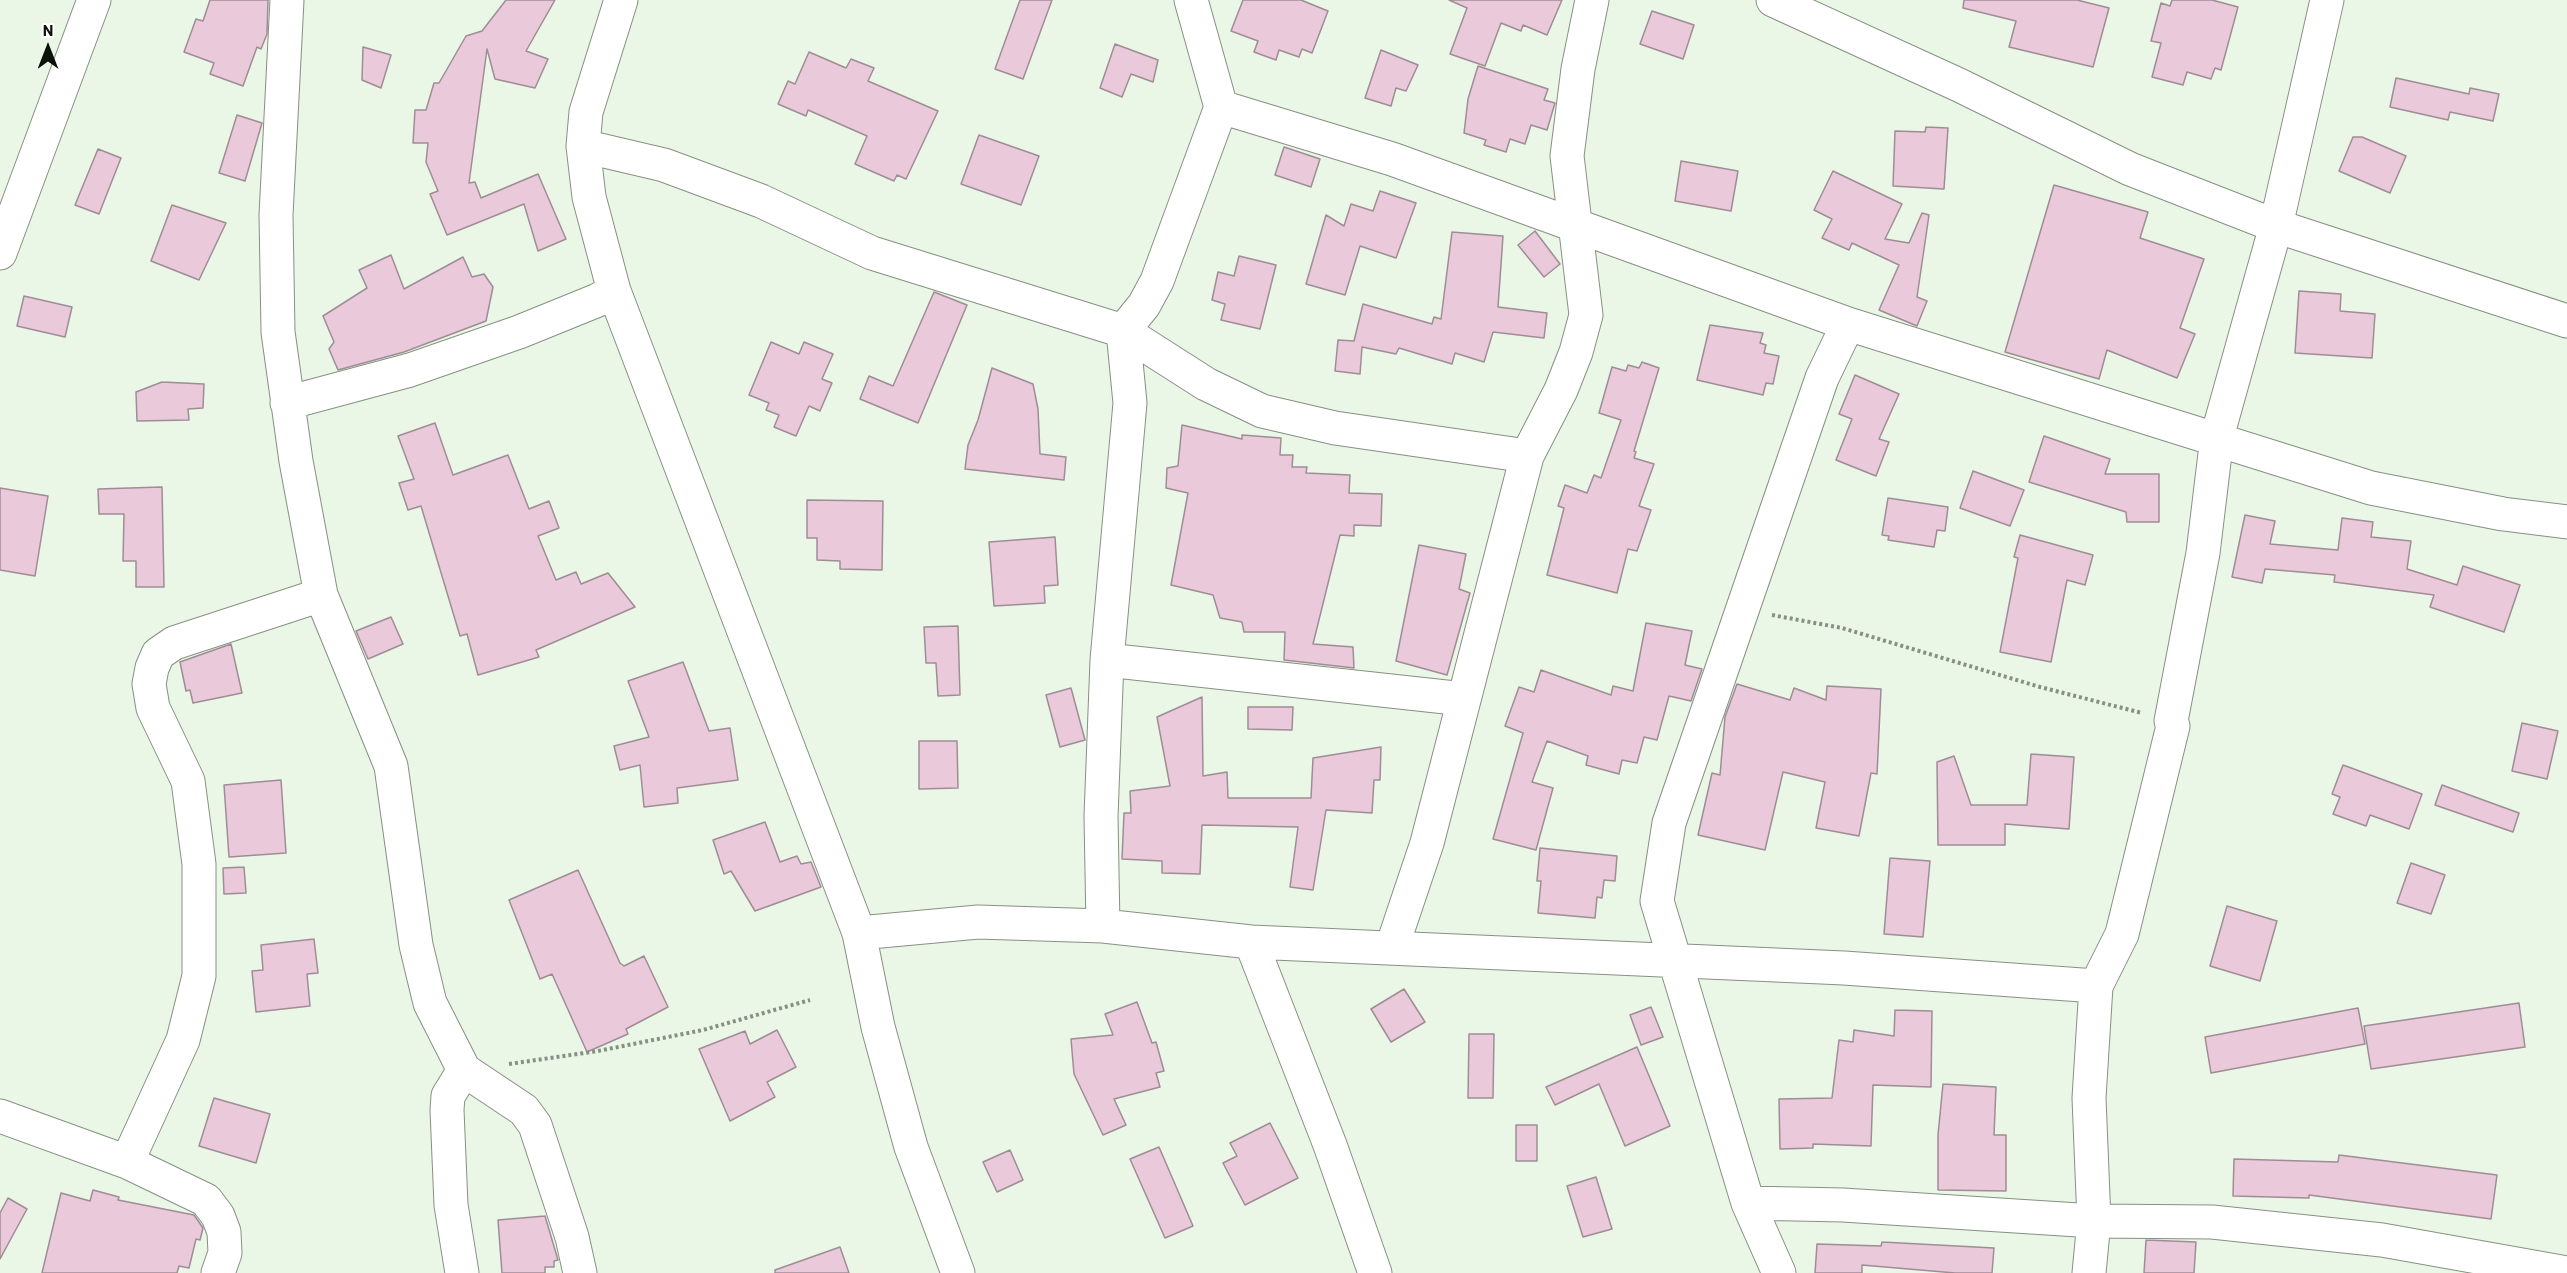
<!DOCTYPE html>
<style>
body{margin:0}
#map{position:relative;width:2567px;height:1273px;overflow:hidden;background:#eaf6e6;font-family:Barlow,sans-serif}
canvas{display:block}
.north{position:absolute;left:18px;top:18px;width:60px;height:60px;-webkit-text-stroke:4px #fff;paint-order:stroke;rotate:0deg;font-size:16px;font-weight:700;line-height:24px;text-align:center;color:#0d110b}
.north::after{content:'';display:block;margin:auto;width:21px;height:27px;background:#0d110b;clip-path:polygon(50% 0,100% 100%,50% 72%,0 100%)}
</style>
<div id="map">
<canvas width="2567" height="1273"></canvas>
<div class="north">N</div>
</div>
<script>
const context = document.querySelector('canvas').getContext('2d');
context.lineJoin = 'round';
function fillPath(path, color) { context.fillStyle = color; context.fill(path, 'evenodd'); }
const toPath = rows => new Path2D(rows.map(r => 'M' + r).join(''));
function trace(path, color, width, dash) { context.strokeStyle = color; context.lineWidth = width; context.lineCap = dash ? 'butt' : 'round'; context.setLineDash(dash || []); context.stroke(path); }
const building = toPath([
 [210,0,268,0,267,34,261,49,257,47,243,86,210,74,214,63,184,52,196,19,203,21,210,0],
 [506,0,555,0,526,51,548,59,535,88,495,79,487,49,469,183,475,182,481,198,538,174,566,239,538,251,524,204,447,235,430,194,438,191,426,162,428,143,413,143,415,110,426,110,434,83,439,83,466,36,482,31,506,0],
 [1020,0,1052,0,1023,79,995,69,1020,0],
 [1243,0,1301,0,1328,11,1312,53,1302,49,1299,57,1279,50,1276,60,1254,52,1258,41,1231,31,1243,0],
 [1449,0,1562,0,1547,35,1523,25,1521,31,1501,23,1485,66,1450,54,1467,8,1449,0],
 [1964,0,2077,0,2109,8,2093,67,2009,47,2016,21,1963,8,1964,0],
 [2172,0,2212,0,2238,7,2221,70,2215,68,2211,79,2187,72,2183,85,2152,77,2161,43,2151,41,2161,3,2170,6,2172,0],
 [1652,11,1694,25,1683,59,1640,44,1652,11],
 [1115,44,1158,60,1153,82,1131,74,1122,97,1100,88,1115,44],
 [363,47,391,55,381,88,362,80,363,47],
 [1381,50,1418,65,1406,91,1396,88,1391,106,1365,98,1381,50],
 [809,52,846,68,851,59,874,68,868,81,938,111,906,179,897,175,894,181,855,164,867,136,808,110,806,116,778,104,788,81,795,84,809,52],
 [1478,66,1548,89,1544,100,1555,103,1547,130,1531,125,1525,144,1510,139,1506,152,1484,145,1486,140,1464,133,1468,99,1478,66],
 [2396,78,2469,94,2470,88,2499,94,2493,121,2450,112,2448,120,2390,107,2396,78],
 [237,115,262,123,245,181,219,173,237,115],
 [1926,127,1948,128,1944,189,1893,186,1895,131,1925,132,1926,127],
 [979,135,1039,156,1021,205,961,184,979,135],
 [2353,137,2362,137,2406,156,2390,193,2339,171,2353,137],
 [1284,147,1320,159,1311,187,1275,175,1284,147],
 [98,149,121,158,99,214,75,205,98,149],
 [1681,161,1738,171,1731,211,1675,201,1681,161],
 [1833,171,1902,204,1885,239,1909,243,1922,213,1929,215,1917,297,1927,301,1917,326,1879,310,1899,265,1852,243,1849,250,1822,238,1832,219,1814,210,1833,171],
 [2054,185,2148,212,2140,238,2204,259,2180,328,2195,334,2177,378,2107,350,2099,379,2005,352,2054,185],
 [1380,191,1416,203,1396,258,1360,246,1345,295,1306,284,1326,215,1344,226,1351,204,1373,211,1380,191],
 [172,205,226,223,199,280,151,261,172,205],
 [1535,231,1560,264,1544,277,1518,245,1535,231],
 [1452,232,1503,236,1498,307,1547,313,1544,338,1493,332,1484,362,1455,353,1452,364,1399,348,1396,354,1362,347,1360,374,1335,371,1338,340,1354,341,1363,304,1432,324,1434,317,1441,319,1452,232],
 [391,255,404,289,463,257,472,277,484,274,493,287,486,321,404,352,338,370,329,349,334,342,323,316,367,288,359,270,391,255],
 [1239,256,1276,265,1260,329,1221,320,1225,304,1212,300,1218,272,1234,276,1239,256],
 [2299,291,2341,294,2340,311,2375,314,2372,358,2295,353,2299,291],
 [934,292,967,305,918,423,860,399,869,376,893,386,934,292],
 [24,296,72,307,65,337,17,326,24,296],
 [1710,325,1763,333,1760,343,1766,345,1764,353,1779,356,1773,384,1766,383,1763,395,1697,380,1710,325],
 [771,342,799,354,804,342,833,354,822,379,832,383,820,411,809,406,796,436,774,427,779,415,766,410,769,403,749,395,771,342],
 [1642,362,1659,368,1634,451,1636,452,1634,458,1654,464,1639,506,1651,510,1637,551,1628,549,1617,593,1547,575,1564,508,1558,506,1565,485,1587,493,1594,475,1601,478,1621,420,1599,413,1612,367,1626,371,1628,365,1639,368,1642,362],
 [992,368,1033,384,1038,409,1040,454,1066,457,1064,480,965,469,968,445,978,420,992,368],
 [1855,375,1899,394,1879,439,1889,442,1876,476,1836,460,1852,419,1839,414,1855,375],
 [162,382,204,384,203,408,188,409,189,420,137,421,136,392,162,382],
 [435,423,453,475,508,455,529,509,549,501,559,528,538,536,556,580,576,572,581,584,608,573,635,607,536,650,539,657,478,675,467,634,460,636,421,506,408,510,399,483,414,479,398,436,435,423],
 [1182,425,1242,439,1242,435,1281,438,1280,455,1293,455,1292,467,1307,467,1306,473,1350,475,1349,493,1382,494,1381,526,1354,525,1354,536,1340,535,1313,644,1353,647,1354,668,1284,660,1285,632,1244,632,1242,622,1220,618,1213,595,1171,585,1188,493,1166,488,1167,468,1178,466,1182,425],
 [2044,436,2110,459,2105,474,2159,474,2159,522,2127,522,2126,512,2029,482,2044,436],
 [1973,471,2024,490,2010,526,1960,508,1973,471],
 [162,487,164,587,136,587,136,561,123,561,124,514,99,514,98,489,162,487],
 [0,488,48,496,35,576,0,570,0,488],
 [1888,498,1948,507,1945,531,1937,530,1934,547,1888,540,1889,536,1882,535,1888,498],
 [807,500,883,501,882,570,840,569,840,561,817,560,817,538,807,538,807,500],
 [2245,515,2275,521,2270,544,2338,550,2342,518,2373,522,2371,537,2411,541,2407,569,2457,585,2463,566,2520,585,2504,632,2430,607,2434,595,2334,582,2335,575,2265,569,2262,583,2232,577,2245,515],
 [2020,535,2093,555,2085,585,2067,580,2051,662,2000,652,2018,558,2014,557,2020,535],
 [1055,537,1058,585,1044,586,1045,603,994,606,989,542,1055,537],
 [1419,545,1466,554,1459,589,1470,593,1447,675,1396,661,1419,545],
 [391,617,403,644,368,659,356,631,391,617],
 [1646,623,1692,631,1685,665,1702,669,1691,701,1669,696,1657,740,1644,737,1637,763,1622,760,1619,774,1586,765,1588,756,1547,741,1532,782,1553,788,1536,850,1493,839,1523,733,1505,726,1519,687,1534,692,1541,670,1611,695,1613,686,1633,691,1646,623],
 [958,626,960,695,938,696,936,663,926,663,924,627,958,626],
 [231,644,242,693,193,703,190,690,186,691,180,662,231,644],
 [683,662,709,731,730,728,738,780,677,788,678,803,644,807,640,765,620,770,614,746,649,737,628,681,683,662],
 [1737,684,1790,700,1794,688,1826,700,1827,686,1881,689,1877,774,1871,773,1859,836,1816,828,1825,782,1783,772,1765,850,1698,835,1712,773,1720,775,1725,717,1737,684],
 [1071,688,1085,740,1060,747,1046,695,1071,688],
 [1202,697,1203,776,1227,772,1228,798,1311,798,1313,758,1381,747,1380,780,1374,780,1372,813,1326,810,1313,890,1290,887,1298,827,1202,825,1200,874,1162,873,1162,861,1122,859,1124,813,1131,813,1130,791,1170,786,1157,717,1202,697],
 [1248,707,1293,707,1292,730,1248,729,1248,707],
 [2522,723,2558,731,2547,779,2512,771,2522,723],
 [919,741,957,741,958,788,919,789,919,741],
 [2031,754,2074,757,2069,829,2005,824,2005,845,1938,845,1937,762,1954,756,1971,805,2027,805,2031,754],
 [2343,765,2422,794,2409,829,2370,815,2366,826,2333,814,2340,797,2332,794,2343,765],
 [281,780,286,853,229,857,224,785,281,780],
 [2442,785,2519,813,2513,832,2435,805,2442,785],
 [765,822,780,862,797,856,801,864,811,862,821,887,755,911,731,871,724,874,713,840,765,822],
 [1540,848,1617,856,1615,881,1604,880,1602,898,1597,897,1595,918,1538,913,1541,881,1537,881,1540,848],
 [1890,858,1930,861,1923,937,1884,934,1890,858],
 [2411,863,2445,875,2431,914,2397,903,2411,863],
 [244,867,246,893,224,894,223,868,244,867],
 [578,870,620,963,624,966,644,956,668,1007,626,1029,628,1034,587,1052,552,974,540,979,509,900,578,870],
 [2227,906,2277,921,2260,981,2210,966,2227,906],
 [314,939,318,973,307,974,310,1006,256,1012,252,971,263,970,261,945,314,939],
 [1404,989,1425,1022,1391,1042,1371,1009,1404,989],
 [1137,1002,1152,1043,1156,1042,1164,1071,1156,1073,1160,1087,1114,1099,1126,1125,1103,1135,1074,1074,1071,1039,1113,1035,1105,1014,1137,1002],
 [2519,1003,2525,1047,2371,1069,2364,1026,2519,1003],
 [1651,1007,1663,1037,1641,1045,1630,1015,1651,1007],
 [2358,1008,2365,1044,2211,1073,2205,1037,2358,1008],
 [1895,1010,1932,1011,1931,1087,1873,1085,1871,1146,1813,1144,1813,1148,1780,1149,1779,1099,1832,1098,1839,1040,1853,1042,1854,1030,1894,1036,1895,1010],
 [777,1030,796,1067,767,1082,775,1097,730,1121,699,1049,745,1031,750,1044,777,1030],
 [1469,1034,1494,1034,1493,1098,1468,1098,1469,1034],
 [1637,1047,1670,1126,1625,1146,1599,1084,1555,1105,1546,1087,1637,1047],
 [1943,1084,1996,1087,1994,1135,2006,1135,2006,1191,1938,1190,1938,1135,1943,1084],
 [214,1098,270,1114,256,1163,199,1146,214,1098],
 [1270,1123,1298,1178,1245,1205,1223,1163,1237,1156,1230,1143,1270,1123],
 [1516,1125,1537,1125,1537,1161,1516,1161,1516,1125],
 [1159,1147,1193,1226,1165,1238,1130,1159,1159,1147],
 [1010,1150,1023,1180,997,1192,983,1162,1010,1150],
 [2339,1155,2497,1175,2491,1219,2309,1195,2309,1198,2233,1196,2234,1159,2338,1162,2339,1155],
 [1596,1177,1612,1229,1583,1237,1567,1186,1596,1177],
 [93,1190,119,1197,118,1200,194,1215,203,1228,200,1240,196,1239,189,1268,179,1266,177,1273,42,1273,61,1193,90,1201,93,1190],
 [8,1198,27,1209,0,1259,0,1213,8,1198],
 [545,1216,558,1260,554,1261,554,1267,545,1267,545,1273,502,1273,498,1220,545,1216],
 [2146,1240,2196,1242,2194,1273,2144,1273,2146,1240],
 [1882,1242,1994,1248,1992,1273,1955,1273,1862,1265,1862,1273,1815,1273,1817,1244,1881,1246,1882,1242],
 [840,1247,849,1273,775,1273,775,1270,840,1247]
]);
fillPath(building, '#eac9da');
trace(building, '#9f8d96', 1.5);
const minor = toPath([
 [287,0,276,215,278,332,296,461,321,595,391,766,416,945,430,1003,464,1070,524,1110,535,1125,572,1237,580,1273],
 [621,0,586,112,583,146,589,197,614,291,859,933,878,1027,911,1147,958,1273],
 [1773,0,1959,85,2130,169,2276,226,2567,321],
 [1221,107,1392,159,1848,324,2371,488,2503,514,2567,522],
 [583,146,664,165,761,201,872,253,1123,331,1206,384,1262,411,1335,428,1527,456],
 [0,253,94,0],
 [287,403,410,370,519,332,598,300,614,291],
 [1107,660,1464,699],
 [1103,926,1101,816,1107,660,1130,403,1123,331,1144,305,1157,281,1221,107,1191,0],
 [859,933,978,922,1103,926,1251,942,1844,968,2096,986],
 [1251,942,1330,1145,1375,1273],
 [1392,947,1427,843,1527,456,1561,390,1576,352,1586,315,1567,156,1578,69,1592,0],
 [0,1116,127,1162,206,1200,218,1216,224,1232,225,1253,218,1273],
 [127,1162,183,1040,199,976,199,864,188,781,153,708,149,684,152,668,158,654,174,643,321,595],
 [1748,1203,1843,1205,2094,1221,2212,1222,2382,1240,2567,1273],
 [462,1273,451,1205,447,1110,448,1096,464,1070],
 [1779,1273,1748,1203,1657,901,1669,823,1822,378,1848,324],
 [2089,1273,2094,1221,2089,1098,2096,986,2122,934,2173,726,2171,721,2203,553,2217,437,2276,226,2327,0]
]);
trace(minor, '#869182', 35);
trace(toPath([
 [1772,615,1842,628,2040,687,2142,713],
 [509,1064,598,1051,703,1030,810,1000]
]), '#879084', 4, [3, 3]);
trace(minor, '#fff', 33);
</script>
